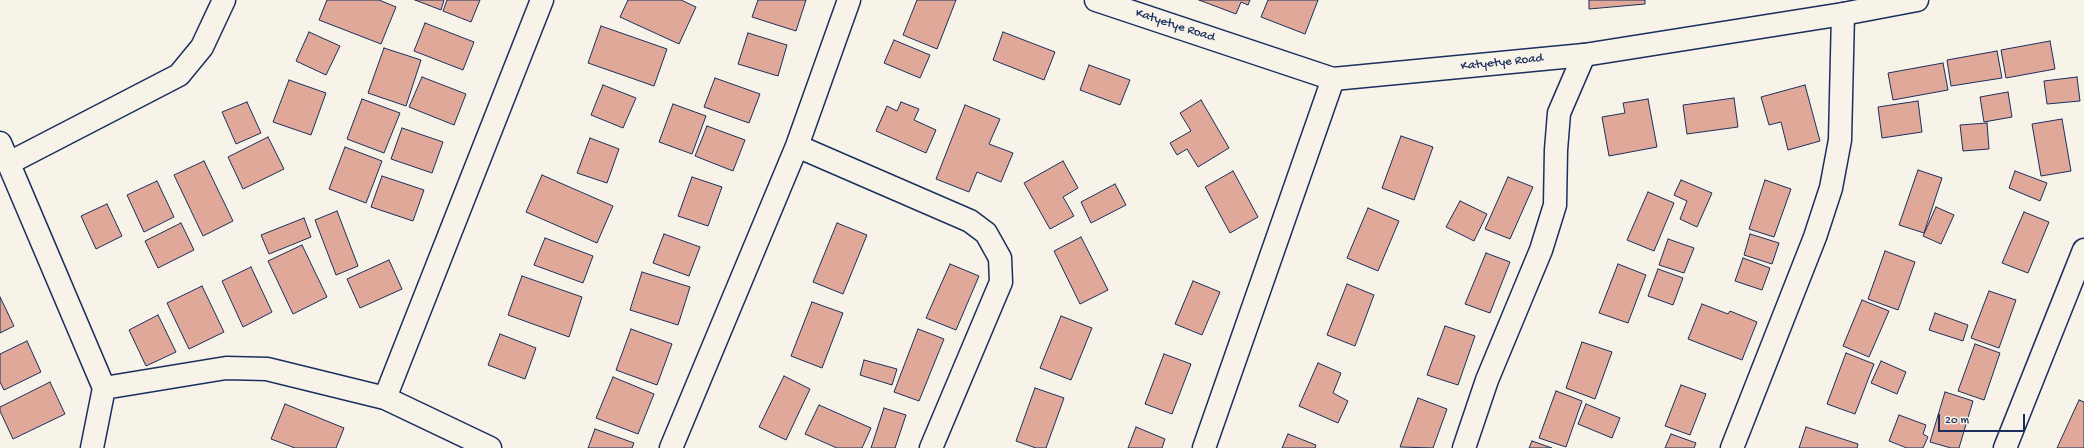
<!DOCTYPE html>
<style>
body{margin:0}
#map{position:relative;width:2084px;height:448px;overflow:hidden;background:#f7f3e8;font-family:"Gochi Hand",sans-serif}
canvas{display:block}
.scale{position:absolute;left:1938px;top:414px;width:87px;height:18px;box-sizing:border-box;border:2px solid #1b2f5e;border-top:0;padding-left:5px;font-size:12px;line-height:14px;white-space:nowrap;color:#1b2f5e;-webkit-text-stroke:3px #f7f3e8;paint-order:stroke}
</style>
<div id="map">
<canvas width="2084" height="448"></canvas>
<div class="scale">20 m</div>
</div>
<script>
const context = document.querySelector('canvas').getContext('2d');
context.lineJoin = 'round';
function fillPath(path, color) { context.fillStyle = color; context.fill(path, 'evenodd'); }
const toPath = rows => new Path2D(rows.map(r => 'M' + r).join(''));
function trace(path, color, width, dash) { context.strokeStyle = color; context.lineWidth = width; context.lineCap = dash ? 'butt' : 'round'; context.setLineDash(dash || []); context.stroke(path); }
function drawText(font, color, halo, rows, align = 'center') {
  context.font = font + ' "Gochi Hand",sans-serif'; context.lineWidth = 3.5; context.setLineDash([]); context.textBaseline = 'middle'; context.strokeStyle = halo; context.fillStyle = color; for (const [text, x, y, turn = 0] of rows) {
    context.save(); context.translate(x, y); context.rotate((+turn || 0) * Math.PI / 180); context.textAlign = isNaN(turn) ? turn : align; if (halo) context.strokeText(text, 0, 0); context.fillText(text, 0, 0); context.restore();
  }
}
const building = toPath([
 [327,0,379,0,396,7,381,44,319,20,327,0],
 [415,0,444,0,441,10,415,0],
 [447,0,480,0,471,22,443,11,447,0],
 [628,0,681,0,696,7,679,44,620,17,628,0],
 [758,0,806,0,796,31,752,17,758,0],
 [917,0,956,0,937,49,903,35,917,0],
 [1199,0,1250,0,1248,5,1241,2,1236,14,1199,0],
 [1268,0,1318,0,1305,34,1261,17,1268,0],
 [1589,0,1645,0,1645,4,1589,9,1589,0],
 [425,23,474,42,463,70,414,51,425,23],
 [601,26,667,49,654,86,588,63,601,26],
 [309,32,340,46,326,75,296,61,309,32],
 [1003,32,1055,52,1044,80,993,60,1003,32],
 [748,33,787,45,778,76,738,64,748,33],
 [894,40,930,55,920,78,884,63,894,40],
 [2050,41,2055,69,2006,78,2001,50,2050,41],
 [384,48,421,60,406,106,368,93,384,48],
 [1997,51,2002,78,1951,86,1947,60,1997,51],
 [1943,63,1948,90,1893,100,1888,73,1943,63],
 [1089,65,1130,80,1120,105,1080,90,1089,65],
 [422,77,466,94,454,125,409,107,422,77],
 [2077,77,2080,101,2047,104,2044,81,2077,77],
 [715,78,760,94,749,123,704,107,715,78],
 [289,80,326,93,311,135,273,122,289,80],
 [603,85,636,98,623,128,591,115,603,85],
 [1805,85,1820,141,1788,150,1781,122,1769,125,1761,97,1805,85],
 [2008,92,2012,117,1984,122,1980,97,2008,92],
 [1734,98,1738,127,1687,134,1683,105,1734,98],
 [362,99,400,113,384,153,347,139,362,99],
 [1648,99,1657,147,1609,156,1602,117,1625,113,1623,103,1648,99],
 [1201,100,1229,148,1198,167,1187,149,1177,155,1170,143,1191,131,1180,113,1201,100],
 [1918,101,1922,132,1882,138,1878,107,1918,101],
 [247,102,261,133,236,144,222,112,247,102],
 [901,102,919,109,914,120,936,130,926,153,876,131,887,106,897,111,901,102],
 [673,104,706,116,692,154,659,142,673,104],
 [965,105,1000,119,989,144,1013,153,1001,182,977,172,969,192,936,179,965,105],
 [2062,119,2071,171,2041,176,2032,124,2062,119],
 [1987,123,1989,149,1963,151,1960,125,1987,123],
 [707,126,745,140,733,171,695,156,707,126],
 [402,128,443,142,432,173,391,159,402,128],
 [1401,136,1433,147,1414,200,1382,188,1401,136],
 [268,137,284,169,243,189,228,157,268,137],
 [590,138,619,149,607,183,577,173,590,138],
 [345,147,382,161,366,203,329,189,345,147],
 [204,161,233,221,203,236,174,175,204,161],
 [1063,161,1078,188,1063,197,1074,216,1050,229,1024,183,1063,161],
 [1918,170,1942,178,1924,233,1899,225,1918,170],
 [1233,171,1258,217,1230,233,1205,187,1233,171],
 [2015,171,2047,183,2040,201,2009,188,2015,171],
 [542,175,613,206,597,243,526,212,542,175],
 [382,176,424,190,413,221,371,207,382,176],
 [692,177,722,187,708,226,678,216,692,177],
 [1508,177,1533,187,1510,239,1485,229,1508,177],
 [1681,180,1712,193,1697,227,1680,219,1687,201,1674,195,1681,180],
 [1765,180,1791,189,1774,237,1749,229,1765,180],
 [157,181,174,217,144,232,127,195,157,181],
 [1115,184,1126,205,1091,223,1081,202,1115,184],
 [1648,192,1674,203,1654,251,1627,240,1648,192],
 [1460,201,1487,214,1474,241,1446,227,1460,201],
 [107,204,122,236,96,249,81,216,107,204],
 [1936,207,1954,215,1941,244,1923,236,1936,207],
 [1368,208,1399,221,1378,271,1347,258,1368,208],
 [337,211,358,266,336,275,315,220,337,211],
 [2024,212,2049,222,2028,273,2002,263,2024,212],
 [304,218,311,237,269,254,261,235,304,218],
 [181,223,194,250,158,268,145,241,181,223],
 [837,223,867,235,843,294,813,282,837,223],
 [664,234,700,247,689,276,653,263,664,234],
 [1750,234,1779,243,1772,264,1744,255,1750,234],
 [1081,237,1108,290,1080,304,1054,251,1081,237],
 [545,238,593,256,583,283,534,265,545,238],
 [1668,239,1694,248,1684,273,1659,265,1668,239],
 [302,245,327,297,293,314,268,261,302,245],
 [1885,251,1915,262,1898,310,1868,299,1885,251],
 [1486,253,1510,262,1490,313,1465,304,1486,253],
 [1743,258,1770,268,1762,290,1735,281,1743,258],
 [389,260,402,289,360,308,347,279,389,260],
 [950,264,979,276,956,330,926,318,950,264],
 [1618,264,1646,275,1628,323,1599,313,1618,264],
 [251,267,272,312,243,327,222,281,251,267],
 [1658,269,1683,278,1673,305,1648,296,1658,269],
 [642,272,690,287,678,325,630,310,642,272],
 [522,276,582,297,569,337,508,315,522,276],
 [1193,281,1220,292,1202,335,1175,324,1193,281],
 [1347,284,1374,295,1355,346,1327,335,1347,284],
 [202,286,224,332,189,349,167,303,202,286],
 [1989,291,2016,300,1999,348,1971,338,1989,291],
 [0,297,14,326,0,333,0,297],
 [1862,300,1889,311,1869,357,1843,346,1862,300],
 [812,302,843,313,822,368,791,356,812,302],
 [1702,304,1728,314,1730,311,1757,322,1742,360,1688,339,1702,304],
 [1935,313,1968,325,1963,341,1929,330,1935,313],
 [158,315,176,352,146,366,129,330,158,315],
 [1061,316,1092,328,1071,380,1040,368,1061,316],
 [1445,326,1475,336,1458,385,1427,375,1445,326],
 [631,329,672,344,657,385,616,370,631,329],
 [918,329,944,339,919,401,894,392,918,329],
 [500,334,536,348,525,379,488,365,500,334],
 [27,341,41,372,4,390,0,382,0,354,27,341],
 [1582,342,1612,352,1595,399,1566,388,1582,342],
 [1975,344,2000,353,1984,400,1958,391,1975,344],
 [1846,353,1874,364,1855,414,1827,404,1846,353],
 [1164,354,1191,364,1172,414,1145,404,1164,354],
 [864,360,897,369,892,385,860,375,864,360],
 [1881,361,1906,372,1897,394,1871,383,1881,361],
 [1318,363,1341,373,1333,393,1348,401,1338,423,1299,406,1318,363],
 [784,376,810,389,786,440,759,427,784,376],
 [613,377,654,394,638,434,596,418,613,377],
 [50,382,65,414,13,439,0,411,0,407,50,382],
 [1681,385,1706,394,1690,435,1665,426,1681,385],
 [1035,388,1064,398,1046,448,1036,448,1016,441,1035,388],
 [1556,391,1582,401,1566,447,1539,438,1556,391],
 [1945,392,1973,401,1959,448,1951,448,1930,442,1945,392],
 [1418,398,1447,409,1433,448,1400,447,1418,398],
 [2079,400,2084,402,2084,448,2057,448,2079,400],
 [285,404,344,428,336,448,295,448,271,439,285,404],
 [1586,404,1620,418,1612,438,1578,424,1586,404],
 [819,405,871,428,862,448,837,448,805,434,819,405],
 [884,408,906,415,895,448,871,448,884,408],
 [1899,415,1926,425,1923,434,1928,437,1923,448,1907,448,1889,441,1899,415],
 [1136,427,1165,439,1162,448,1128,448,1136,427],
 [1806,427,1858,444,1857,448,1799,448,1806,427],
 [595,429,634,443,632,448,588,448,595,429],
 [1288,434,1316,445,1315,448,1282,448,1288,434],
 [1671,434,1696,443,1694,448,1665,448,1671,434],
 [1532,441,1552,448,1529,448,1532,441]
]);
fillPath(building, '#e0a899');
trace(building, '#1b2f5e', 1);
const street = toPath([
 [0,143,104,388,92,448],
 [797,146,970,221,986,233,1000,258,1001,282,931,448],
 [9,163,179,75,202,47,224,0],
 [104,388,226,368,267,369,385,398,542,0],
 [385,398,490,448],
 [671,448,797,146,849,0],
 [1204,448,1333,79],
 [1464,448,1487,380,1541,250,1555,205,1556,150,1559,113,1584,55],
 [1732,448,1815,237,1831,188,1840,140,1843,14],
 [2005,448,2084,250]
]);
const secondary = toPath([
 [1096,0,1333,79,1584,55,1843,14,1917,0]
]);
trace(street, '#1b2f5e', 25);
trace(secondary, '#1b2f5e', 25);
trace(street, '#f7f3e8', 22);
trace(secondary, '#f7f3e8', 22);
drawText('13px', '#1b2f5e', '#f7f3e8', [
 ["Katyetye Road",1175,26,18],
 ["Katyetye Road",1502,63,-6]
]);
</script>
